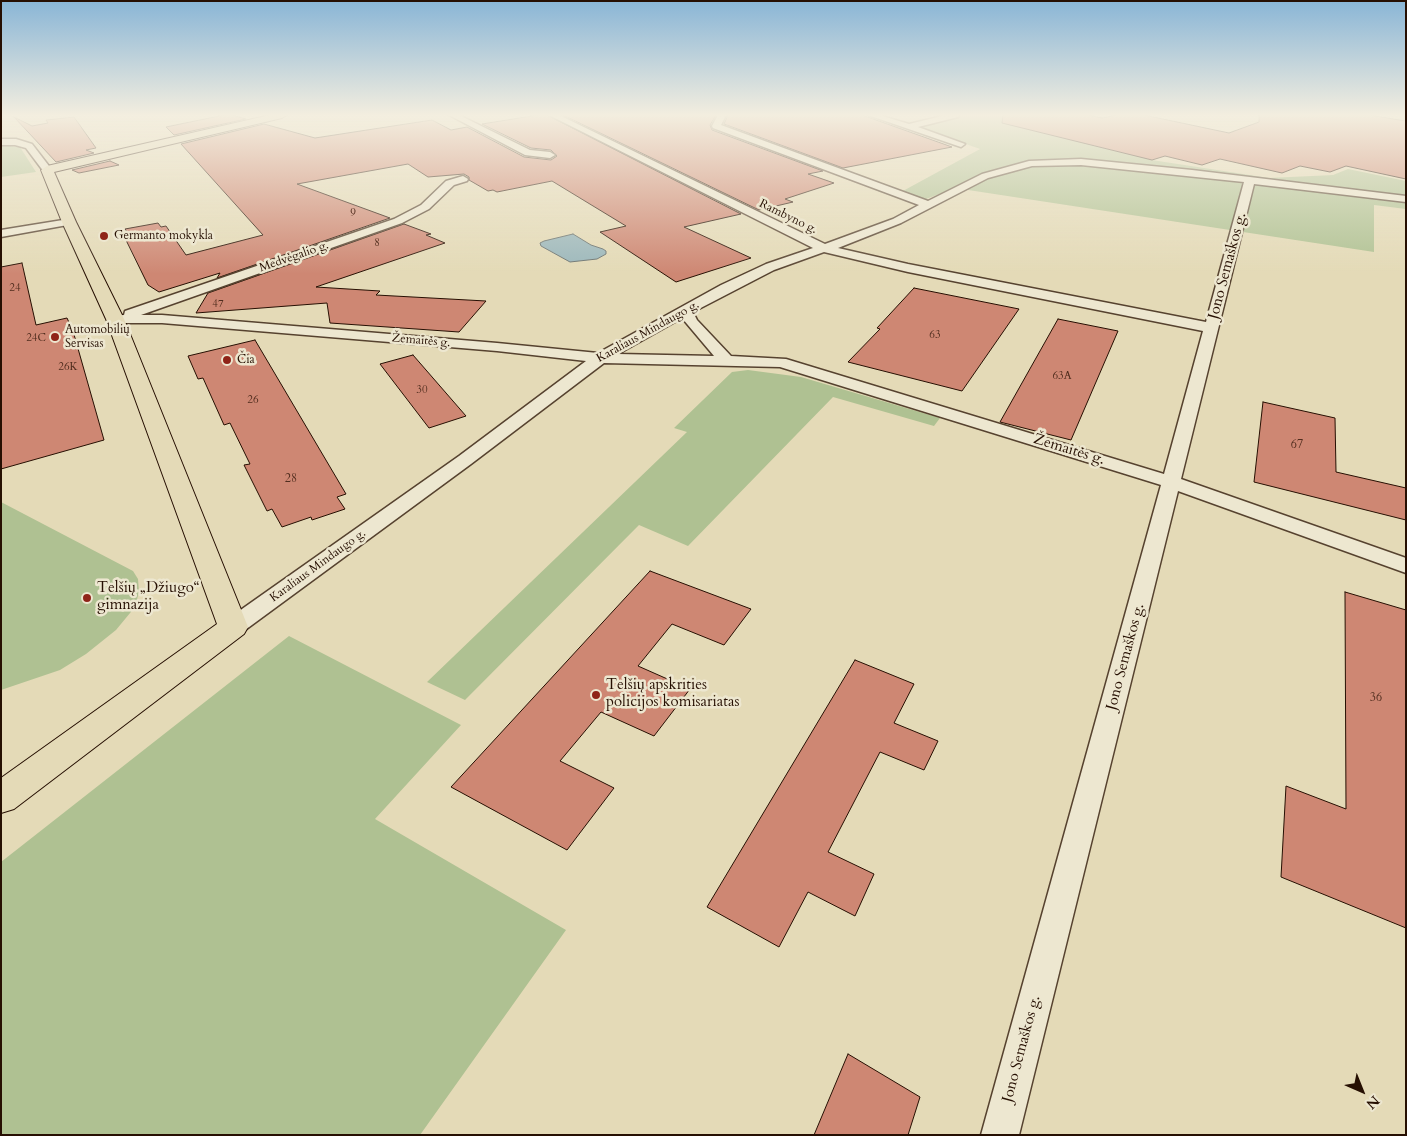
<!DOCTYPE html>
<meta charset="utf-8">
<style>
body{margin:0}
#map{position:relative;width:1407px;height:1136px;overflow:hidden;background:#e4dab7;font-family:Cardo,serif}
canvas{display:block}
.frame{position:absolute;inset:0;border:2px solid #260f02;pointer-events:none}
.north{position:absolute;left:1337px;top:1066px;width:50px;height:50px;-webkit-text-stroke:4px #ede7d0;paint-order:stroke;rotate:136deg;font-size:14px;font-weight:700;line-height:20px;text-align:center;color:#260f02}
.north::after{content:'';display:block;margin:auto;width:18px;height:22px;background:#260f02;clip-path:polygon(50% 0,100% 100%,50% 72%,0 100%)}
</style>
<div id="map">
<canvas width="1407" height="1136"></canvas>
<div class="frame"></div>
<div class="north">N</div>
</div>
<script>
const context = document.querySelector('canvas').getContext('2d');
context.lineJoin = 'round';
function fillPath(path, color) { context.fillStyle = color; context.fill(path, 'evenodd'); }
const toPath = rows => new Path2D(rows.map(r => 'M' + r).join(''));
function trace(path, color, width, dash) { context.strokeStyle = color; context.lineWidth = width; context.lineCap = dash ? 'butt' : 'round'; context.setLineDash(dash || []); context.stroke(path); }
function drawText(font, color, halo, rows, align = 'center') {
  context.font = font + ' Cardo,serif'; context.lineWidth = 5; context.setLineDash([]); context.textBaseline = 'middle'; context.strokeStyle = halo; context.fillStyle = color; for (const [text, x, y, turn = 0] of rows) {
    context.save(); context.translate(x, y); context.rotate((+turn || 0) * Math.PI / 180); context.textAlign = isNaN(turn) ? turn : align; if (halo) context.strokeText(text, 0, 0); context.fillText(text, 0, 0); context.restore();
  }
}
fillPath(toPath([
 [963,115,1044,115,1023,121,1017,126,1152,160,1269,178,1333,175,1348,169,1406,181,1406,209,1374,205,1374,252,955,188,926,199,901,192,980,149,918,127],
 [1,145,20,147,36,172,1,177],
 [748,370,801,377,940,418,934,426,833,397,688,546,639,525,465,700,427,682,687,432,674,428,732,372],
 [1,502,133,571,138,579,139,592,135,607,116,630,86,654,60,670,1,690],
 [289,636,461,725,375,819,566,930,420,1135,1,1135,1,862]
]), '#afc192');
const water = toPath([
 [573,234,591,245,603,249,606,251,606,254,597,259,570,262,541,246,540,243,544,241,573,234]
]);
fillPath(water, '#9bb7bb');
trace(water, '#6c7471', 1);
const building = toPath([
 [224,115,232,115,246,119,174,135,166,127,224,115],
 [538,115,547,115,741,214,684,227,751,258,676,282,600,232,626,226,552,181,497,192,493,190,488,191,469,180,469,177,464,174,428,177,408,164,297,184,390,218,217,278,220,273,159,292,148,285,123,234,128,233,125,229,158,223,161,227,166,226,186,255,263,235,181,144,264,124,315,138,432,120,451,130,467,127,524,157,551,160,557,156,551,150,531,148,482,124,538,115],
 [563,115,716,115,710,125,712,130,823,171,808,174,834,183,785,199,793,202,759,210,563,115],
 [728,115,862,115,952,147,843,168,724,124,728,115],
 [1003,115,1088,115,1102,118,1117,115,1144,115,1229,133,1259,122,1259,115,1369,115,1406,121,1406,179,1346,166,1330,172,1300,166,1282,173,1220,159,1202,165,1165,156,1152,160,1002,123,1003,115],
 [14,117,32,126,48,123,46,120,74,117,96,148,86,150,94,153,56,162,14,117],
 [110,161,119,165,79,173,72,170,110,161],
 [404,224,431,234,426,235,445,243,316,287,380,291,376,295,486,301,459,332,330,323,327,303,196,313,208,293,404,224],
 [22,263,36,325,67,318,73,331,104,440,1,469,1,267,22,263],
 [914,288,1019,309,962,391,848,362,880,329,877,328,914,288],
 [1058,319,1118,331,1071,440,1000,422,1058,319],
 [255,340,346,494,337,497,345,509,312,520,311,517,282,527,272,509,267,511,244,465,250,464,230,423,224,425,203,378,198,379,188,356,255,340],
 [413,355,466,416,429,428,380,364,413,355],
 [1263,402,1335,418,1336,472,1406,488,1406,520,1254,482,1263,402],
 [650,571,751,609,724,645,672,624,638,666,690,689,654,736,601,712,560,761,614,788,567,850,451,787,650,571],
 [1345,592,1406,610,1406,928,1281,877,1286,786,1346,809,1345,592],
 [855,660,914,684,894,723,938,741,924,770,880,752,828,852,874,874,855,916,808,892,779,947,707,907,855,660],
 [848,1054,920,1097,908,1135,814,1135,848,1054]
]);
fillPath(building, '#ce8773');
trace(building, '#260f02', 1);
const street = toPath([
 [449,115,459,115,530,150,550,152,555,155,550,158,525,155,449,115],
 [549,115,559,115,825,244,893,219,919,205,713,128,712,126,718,115,726,115,721,125,928,201,982,174,1029,161,1081,159,1192,170,1406,196,1406,202,1254,184,1181,479,1406,558,1406,573,1178,491,1019,1135,981,1135,1161,485,780,367,604,363,471,464,241,633,233,635,225,633,222,627,225,621,459,456,586,361,497,351,162,323,115,323,108,319,110,316,124,315,125,311,394,219,421,205,446,181,463,176,468,179,467,181,454,185,429,209,402,223,141,315,162,315,497,343,598,353,721,285,766,264,813,248,549,115],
 [1081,165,1244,182,1206,322,908,264,838,248,901,223,988,178,1032,166,1081,165],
 [824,252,908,272,1203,331,1164,474,786,359,731,356,697,320,693,312,774,270,824,252],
 [682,318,714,356,618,354,682,318],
 [868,115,879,115,909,124,946,115,959,115,958,117,918,127,965,144,961,147,958,146,868,115],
 [1,139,16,139,32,144,52,170,50,172,44,172,26,148,15,145,1,145,1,139],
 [69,219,73,220,75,222,73,224,1,237,1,230,69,219]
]);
const primary = toPath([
 [270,115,287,115,282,118,54,172,76,222,124,319,248,627,244,634,14,809,1,813,1,778,217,624,106,319,62,222,41,170,47,166,270,115]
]);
trace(street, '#56422f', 3);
trace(primary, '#260f02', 2);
fillPath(street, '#ede7d0');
fillPath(primary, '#e4dab7');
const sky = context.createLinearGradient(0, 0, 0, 274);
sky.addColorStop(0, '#89b5d6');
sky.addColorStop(0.42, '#f3eedf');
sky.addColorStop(1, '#f3eedf00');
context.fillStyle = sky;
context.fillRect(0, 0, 1407, 274);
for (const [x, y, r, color] of [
 [104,236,5,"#8f2418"],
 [55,337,5,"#8f2418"],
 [227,360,5,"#8f2418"],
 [87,598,5,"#8f2418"],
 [596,695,5,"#8f2418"]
]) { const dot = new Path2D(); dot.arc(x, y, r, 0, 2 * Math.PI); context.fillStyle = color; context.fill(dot); trace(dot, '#ede7d0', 2); }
drawText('11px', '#502d1e', null, [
 ["9",353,213],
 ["8",377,243],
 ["24",15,288],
 ["47",218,304],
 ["63",935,335],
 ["24C",36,338],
 ["26K",68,367],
 ["63A",1062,376],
 ["30",422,390],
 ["26",253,400]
]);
drawText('12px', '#260f02', '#ede7d0', [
 ["Rambyno g.",788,217,26],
 ["Medvėgalio g.",294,257,-19],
 ["Karaliaus Mindaugo g.",648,332,-29],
 ["Žemaitės g.",421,341,5],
 ["Karaliaus Mindaugo g.",318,566,-36]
]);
drawText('12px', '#260f02', '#ede7d0', [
 ["Germanto mokykla",114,236],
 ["Automobilių",65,330],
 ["Servisas",65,344],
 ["Čia",237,360]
], 'left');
drawText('12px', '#502d1e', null, [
 ["67",1297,445],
 ["28",291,479],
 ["36",1376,698]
]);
drawText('15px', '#260f02', '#ede7d0', [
 ["Jono Semaškos g.",1228,266,-75],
 ["Žemaitės g.",1069,450,17],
 ["Jono Semaškos g.",1126,657,-75],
 ["Jono Semaškos g.",1022,1049,-75]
]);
drawText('15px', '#260f02', '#ede7d0', [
 ["Telšių „Džiugo“",97,589],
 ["gimnazija",97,606],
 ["Telšių apskrities",606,686],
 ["policijos komisariatas",606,703]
], 'left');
</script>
